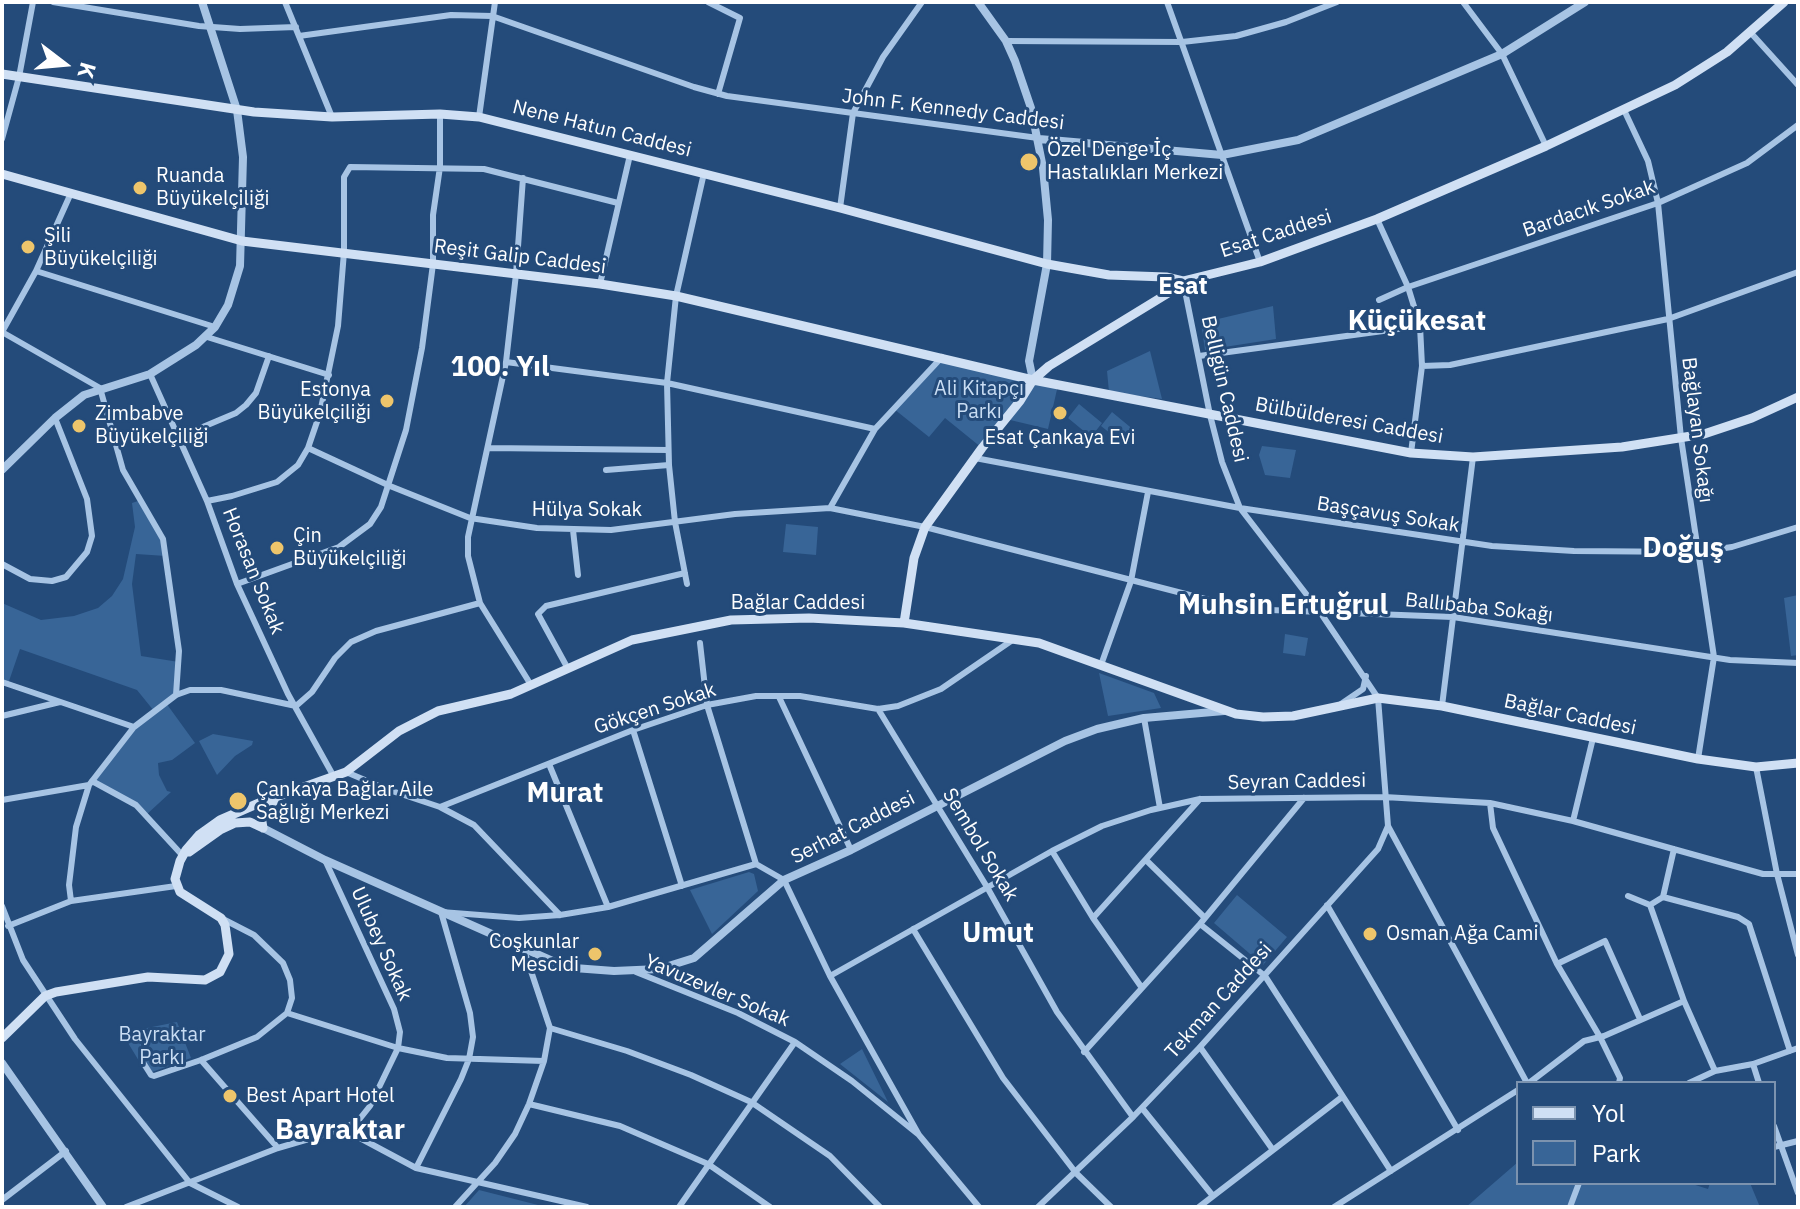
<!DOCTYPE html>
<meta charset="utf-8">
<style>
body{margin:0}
#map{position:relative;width:1800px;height:1209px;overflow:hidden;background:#244b7a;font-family:"IBM Plex Sans",sans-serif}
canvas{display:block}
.frame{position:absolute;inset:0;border:4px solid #fff;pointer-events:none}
.legend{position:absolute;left:1516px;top:1081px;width:260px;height:104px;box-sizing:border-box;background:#244b7a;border:2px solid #7c93af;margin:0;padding:10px 14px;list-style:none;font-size:24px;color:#fff}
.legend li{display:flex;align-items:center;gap:16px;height:40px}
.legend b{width:40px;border:2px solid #7c93af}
.north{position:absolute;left:24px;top:24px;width:80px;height:80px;-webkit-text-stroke:6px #244b7a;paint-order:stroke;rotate:106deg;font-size:22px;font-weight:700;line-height:32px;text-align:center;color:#fff}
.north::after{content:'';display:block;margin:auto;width:28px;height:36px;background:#fff;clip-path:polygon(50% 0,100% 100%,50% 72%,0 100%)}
</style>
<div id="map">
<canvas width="1800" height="1209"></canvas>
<div class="frame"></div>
<ul class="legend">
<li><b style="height:10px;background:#d0e0f4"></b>Yol</li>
<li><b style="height:22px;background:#386597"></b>Park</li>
</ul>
<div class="north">K</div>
</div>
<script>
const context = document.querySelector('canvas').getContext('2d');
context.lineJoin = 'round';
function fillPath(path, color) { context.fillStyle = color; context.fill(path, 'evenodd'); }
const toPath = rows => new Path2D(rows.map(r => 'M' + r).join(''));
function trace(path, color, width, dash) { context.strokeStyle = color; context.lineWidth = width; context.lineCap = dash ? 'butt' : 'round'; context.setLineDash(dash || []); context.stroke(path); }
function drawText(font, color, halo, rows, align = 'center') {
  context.font = font + ' "IBM Plex Sans",sans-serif'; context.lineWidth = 6; context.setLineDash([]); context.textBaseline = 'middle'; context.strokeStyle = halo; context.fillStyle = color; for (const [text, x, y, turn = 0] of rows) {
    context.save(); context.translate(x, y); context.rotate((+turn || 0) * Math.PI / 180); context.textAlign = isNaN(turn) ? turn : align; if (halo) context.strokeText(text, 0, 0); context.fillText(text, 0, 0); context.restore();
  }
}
fillPath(toPath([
 [1273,306,1276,339,1205,350,1201,323],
 [1150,351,1162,399,1109,392,1107,371],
 [942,357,1058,385,1048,429,1006,419,982,448,945,418,929,437,894,409],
 [1079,404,1102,423,1091,437,1068,418],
 [1112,412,1135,431,1125,445,1101,426],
 [1262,446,1296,450,1290,478,1265,475,1259,455],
 [141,500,154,521,166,556,136,554,132,584,141,656,179,662,176,695,166,703,195,743,172,760,158,763,159,775,167,791,171,792,146,815,136,805,92,781,134,727,154,711,137,690,20,649,8,684,2,682,2,603,41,620,74,616,98,608,112,596,123,579,135,527,132,503],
 [786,524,818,527,816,555,783,552],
 [1798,595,1798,655,1791,656,1784,598],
 [1285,634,1308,638,1305,656,1283,653],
 [1099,673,1154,693,1161,708,1108,716],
 [213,734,253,741,252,745,235,756,217,775,199,741],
 [749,872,754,874,758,891,712,934,690,890],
 [1237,895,1287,937,1263,965,1214,923],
 [177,1022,191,1058,152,1072,144,1060,139,1061,122,1033],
 [862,1049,888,1102,840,1064],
 [1518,1162,1518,1183,1689,1183,1708,1189,1710,1183,1750,1183,1760,1207,1466,1207],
 [479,1190,538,1205,537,1207,464,1207]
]), '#386597');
trace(toPath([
 [53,2,199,26,240,29,296,27],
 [285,2,332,117],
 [708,2,740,18,718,94],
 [1167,2,1260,262],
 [1463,2,1502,54,1546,146],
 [1751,33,1798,85],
 [299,36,451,15,492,16,694,87,727,96,1038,138],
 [1006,41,1182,42,1236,36,1286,22,1337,2],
 [1624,110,1648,161,1658,203,1681,438,1714,657,1698,759],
 [479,117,495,2],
 [2,139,19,77,33,2],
 [523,178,516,274,506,362,468,537,468,556,480,603,531,685],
 [71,193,36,271,2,332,100,388,123,470,163,539,179,651,176,695],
 [840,208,853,113,883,57,922,2],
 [1377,219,1408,287,1420,326,1422,366,1411,453],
 [36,271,215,327],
 [600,284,630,155],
 [1379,300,1408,287,1658,203,1747,163,1798,125],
 [207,337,329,375],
 [1199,356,1420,326],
 [506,362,667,383,875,429],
 [1422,366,1450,365,1668,319,1798,272],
 [150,374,207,501,237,584,288,694,334,777],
 [179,437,236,413,246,405,256,393,269,356],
 [308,448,390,486,470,518,537,528,611,530,735,514,830,508,925,527,1244,609,1453,617,1730,660,1798,663],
 [488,448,668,450],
 [975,458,1240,508,1492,546,1574,551,1697,552,1732,547,1798,527],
 [606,470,669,465],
 [207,501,232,496,277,482,298,465,308,448,320,413,338,326,344,252,344,177,350,167,484,169,618,203],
 [830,508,875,429,942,357],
 [573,530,578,575],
 [2,564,30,579,52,581,66,577,87,552,92,536,87,499,55,418],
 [237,584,339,547,370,524,381,507,406,430,422,348,433,264,433,215,440,167,440,114],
 [687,584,675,522,669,465,667,383,676,296,704,173],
 [700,643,707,705,756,864],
 [1101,665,1131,581,1148,492],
 [567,667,538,614,546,606,685,573],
 [2,682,134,727],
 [779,697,851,850],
 [1341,704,1363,689,1366,676],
 [296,706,312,692,335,658,351,642,376,631,480,603],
 [1442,706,1473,457],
 [878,709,987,887,1057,1012,1133,1117],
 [2,716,60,702],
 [1144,718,1160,808],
 [633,730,682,886],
 [549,764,608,907],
 [1756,767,1777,874,1798,955],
 [346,772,386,789,440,807,474,825,560,915],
 [92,781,136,805,183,856],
 [2,800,89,785],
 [1490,803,1493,828,1557,964,1600,1037,1620,1078,1619,1083],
 [440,807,633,730,707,705,756,696,800,696,878,709,898,706,941,689,1014,639],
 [1573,821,1593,738],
 [1388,826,1527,1083],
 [1052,851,1093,918,1142,988],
 [1146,860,1205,918],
 [1628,896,1650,905,1684,1001,1715,1071],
 [1663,897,1674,849],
 [71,901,69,885,76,827,89,785,134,727,176,695,190,690,221,690,296,706],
 [1327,905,1458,1130],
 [1650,905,1663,897,1738,917,1749,924,1790,1051],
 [2,906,23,960,75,1039,190,1183,238,1207],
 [1093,918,1200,799],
 [1200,924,1265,976,1391,1171],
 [8,926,71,901,176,886],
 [913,929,1003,1078,1076,1173,1111,1207],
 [1557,964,1605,941,1640,1019],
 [636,972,738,1013,795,1042,852,1081,919,1135,979,1207],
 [830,976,1052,851,1102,826,1151,810,1200,799,1384,797,1490,803,1573,821,1763,874,1798,874],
 [287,1013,398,1048,447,1058,544,1061],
 [550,1028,627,1051,691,1075,751,1102,830,1156,880,1207],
 [1200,1047,1273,1150],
 [1084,1052,1200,924,1304,798],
 [201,1060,278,1148],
 [144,1064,151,1075,154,1076,201,1060,257,1037,287,1013,292,998,290,980,283,963,254,935,221,918],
 [1753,1064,1759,1083],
 [1529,1083,1584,1041,1604,1036,1684,1001],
 [1689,1083,1715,1071,1753,1064,1798,1048],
 [529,1104,620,1126,708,1164,770,1207],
 [1142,1108,1213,1196],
 [1774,1126,1798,1193],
 [343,1129,416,1168,587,1207],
 [1774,1147,1798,1141],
 [416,1168,461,1079,469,1059,473,1037,470,1013,441,912,519,918,560,915,608,907,756,864,784,880,830,976,919,1135],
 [2,1200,66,1151],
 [126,1207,278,1148,343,1129,358,1121,370,1106,398,1048,400,1032,394,1009,325,860],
 [455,1207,495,1163,515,1134,529,1104,544,1061,550,1028,524,950],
 [679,1207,795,1042],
 [1038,1207,1133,1117,1200,1047,1378,849,1388,826,1378,698,1320,612,1240,508,1222,462,1210,415,1183,281],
 [1199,1207,1342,1097],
 [1334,1207,1518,1090],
 [1570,1207,1579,1183]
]), '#a7c4e4', 6);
trace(toPath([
 [978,2,1006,41,1015,61,1031,108,1043,168,1048,220,1047,264,1029,361,1033,380],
 [1039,139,1222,155,1298,140,1502,54,1585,2],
 [2,470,55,418,84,395,150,374,196,345,215,327,228,305,240,266,243,157,237,110,202,2],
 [263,828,325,860,557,963,574,968,614,971,659,969,694,958,784,880,851,850,1065,741,1097,729,1144,718,1224,711],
 [2,1063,103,1207]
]), '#a7c4e4', 8);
trace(toPath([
 [2,74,254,112,332,117,440,114,479,117,840,208,1047,264,1109,275,1166,277,1183,281],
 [2,174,242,241,600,284,676,296,1033,380,1411,453,1473,457,1622,447,1704,434,1752,418,1798,397],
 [904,623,914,558,925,527,982,448,1020,401,1033,380,1049,366,1170,292,1183,281,1260,262,1377,219,1546,146,1675,85,1727,52,1784,2],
 [263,828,261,816,274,801],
 [189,852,220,830,235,823,250,822,263,828],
 [2,1038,45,996,56,992,148,977,205,980,220,972,229,954,225,925,221,918,180,892,175,879,180,861,186,850,199,835,220,820,259,803,346,772,399,731,438,711,511,694,632,640,731,620,809,618,904,623,1039,643,1236,714,1263,717,1293,716,1378,698,1442,706,1698,759,1756,767,1798,763]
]), '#d0e0f4', 9);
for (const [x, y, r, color] of [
 [1029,162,10,"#eec56b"],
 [140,188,8,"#eec56b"],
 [28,247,8,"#eec56b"],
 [387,401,8,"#eec56b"],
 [1060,413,8,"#eec56b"],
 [79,426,8,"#eec56b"],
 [277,548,8,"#eec56b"],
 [238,801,10,"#eec56b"],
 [1370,934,8,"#eec56b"],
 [595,954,8,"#eec56b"],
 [230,1096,8,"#eec56b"]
]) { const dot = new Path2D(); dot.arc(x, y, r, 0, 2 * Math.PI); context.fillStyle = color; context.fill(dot); trace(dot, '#244b7a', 3); }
drawText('20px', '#fff', '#244b7a', [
 ["John F. Kennedy Caddesi",953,110,7],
 ["Nene Hatun Caddesi",602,129,14],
 ["Bardacık Sokak",1589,209,-19],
 ["Esat Caddesi",1276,234,-18],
 ["Reşit Galip Caddesi",520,257,7],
 ["Belligün Caddesi",1224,389,77],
 ["Bülbülderesi Caddesi",1349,421,10],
 ["Bağlayan Sokağı",1697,430,83],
 ["Hülya Sokak",587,510],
 ["Başçavuş Sokak",1388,515,9],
 ["Horasan Sokak",253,571,68],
 ["Bağlar Caddesi",798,603],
 ["Ballıbaba Sokağı",1479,608,6],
 ["Gökçen Sokak",655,709,-18],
 ["Bağlar Caddesi",1570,715,12],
 ["Seyran Caddesi",1297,782,-1],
 ["Serhat Caddesi",853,828,-27],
 ["Sembol Sokak",980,845,59],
 ["Ulubey Sokak",381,944,66],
 ["Yavuzevler Sokak",717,991,23],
 ["Tekman Caddesi",1219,1001,-48]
]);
drawText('20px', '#fff', '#244b7a', [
 ["Özel Denge İç",1047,150],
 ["Hastalıkları Merkezi",1047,173],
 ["Ruanda",156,176],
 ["Büyükelçiliği",156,199],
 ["Şili",44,236],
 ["Büyükelçiliği",44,259],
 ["Estonya",371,390,"right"],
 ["Büyükelçiliği",371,413,"right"],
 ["Zimbabve",95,414],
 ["Büyükelçiliği",95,437],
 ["Esat Çankaya Evi",1060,438,"center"],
 ["Çin",293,536],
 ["Büyükelçiliği",293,559],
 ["Çankaya Bağlar Aile",256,790],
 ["Sağlığı Merkezi",256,813],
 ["Osman Ağa Cami",1386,934],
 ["Coşkunlar",579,942,"right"],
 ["Mescidi",579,965,"right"],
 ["Best Apart Hotel",246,1096]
], 'left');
drawText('20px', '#c9ddf3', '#244b7a', [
 ["Ali Kitapçı",979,389],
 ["Parkı",979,412],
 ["Bayraktar",162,1035],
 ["Parkı",162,1058]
]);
drawText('bold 24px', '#fff', '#244b7a', [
 ["Esat",1183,287]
]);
drawText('bold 28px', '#fff', '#244b7a', [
 ["Küçükesat",1417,322],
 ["100. Yıl",500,368],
 ["Doğuş",1683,549],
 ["Muhsin Ertuğrul",1283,606],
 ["Murat",565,794],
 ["Umut",998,934],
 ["Bayraktar",340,1131]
]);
</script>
